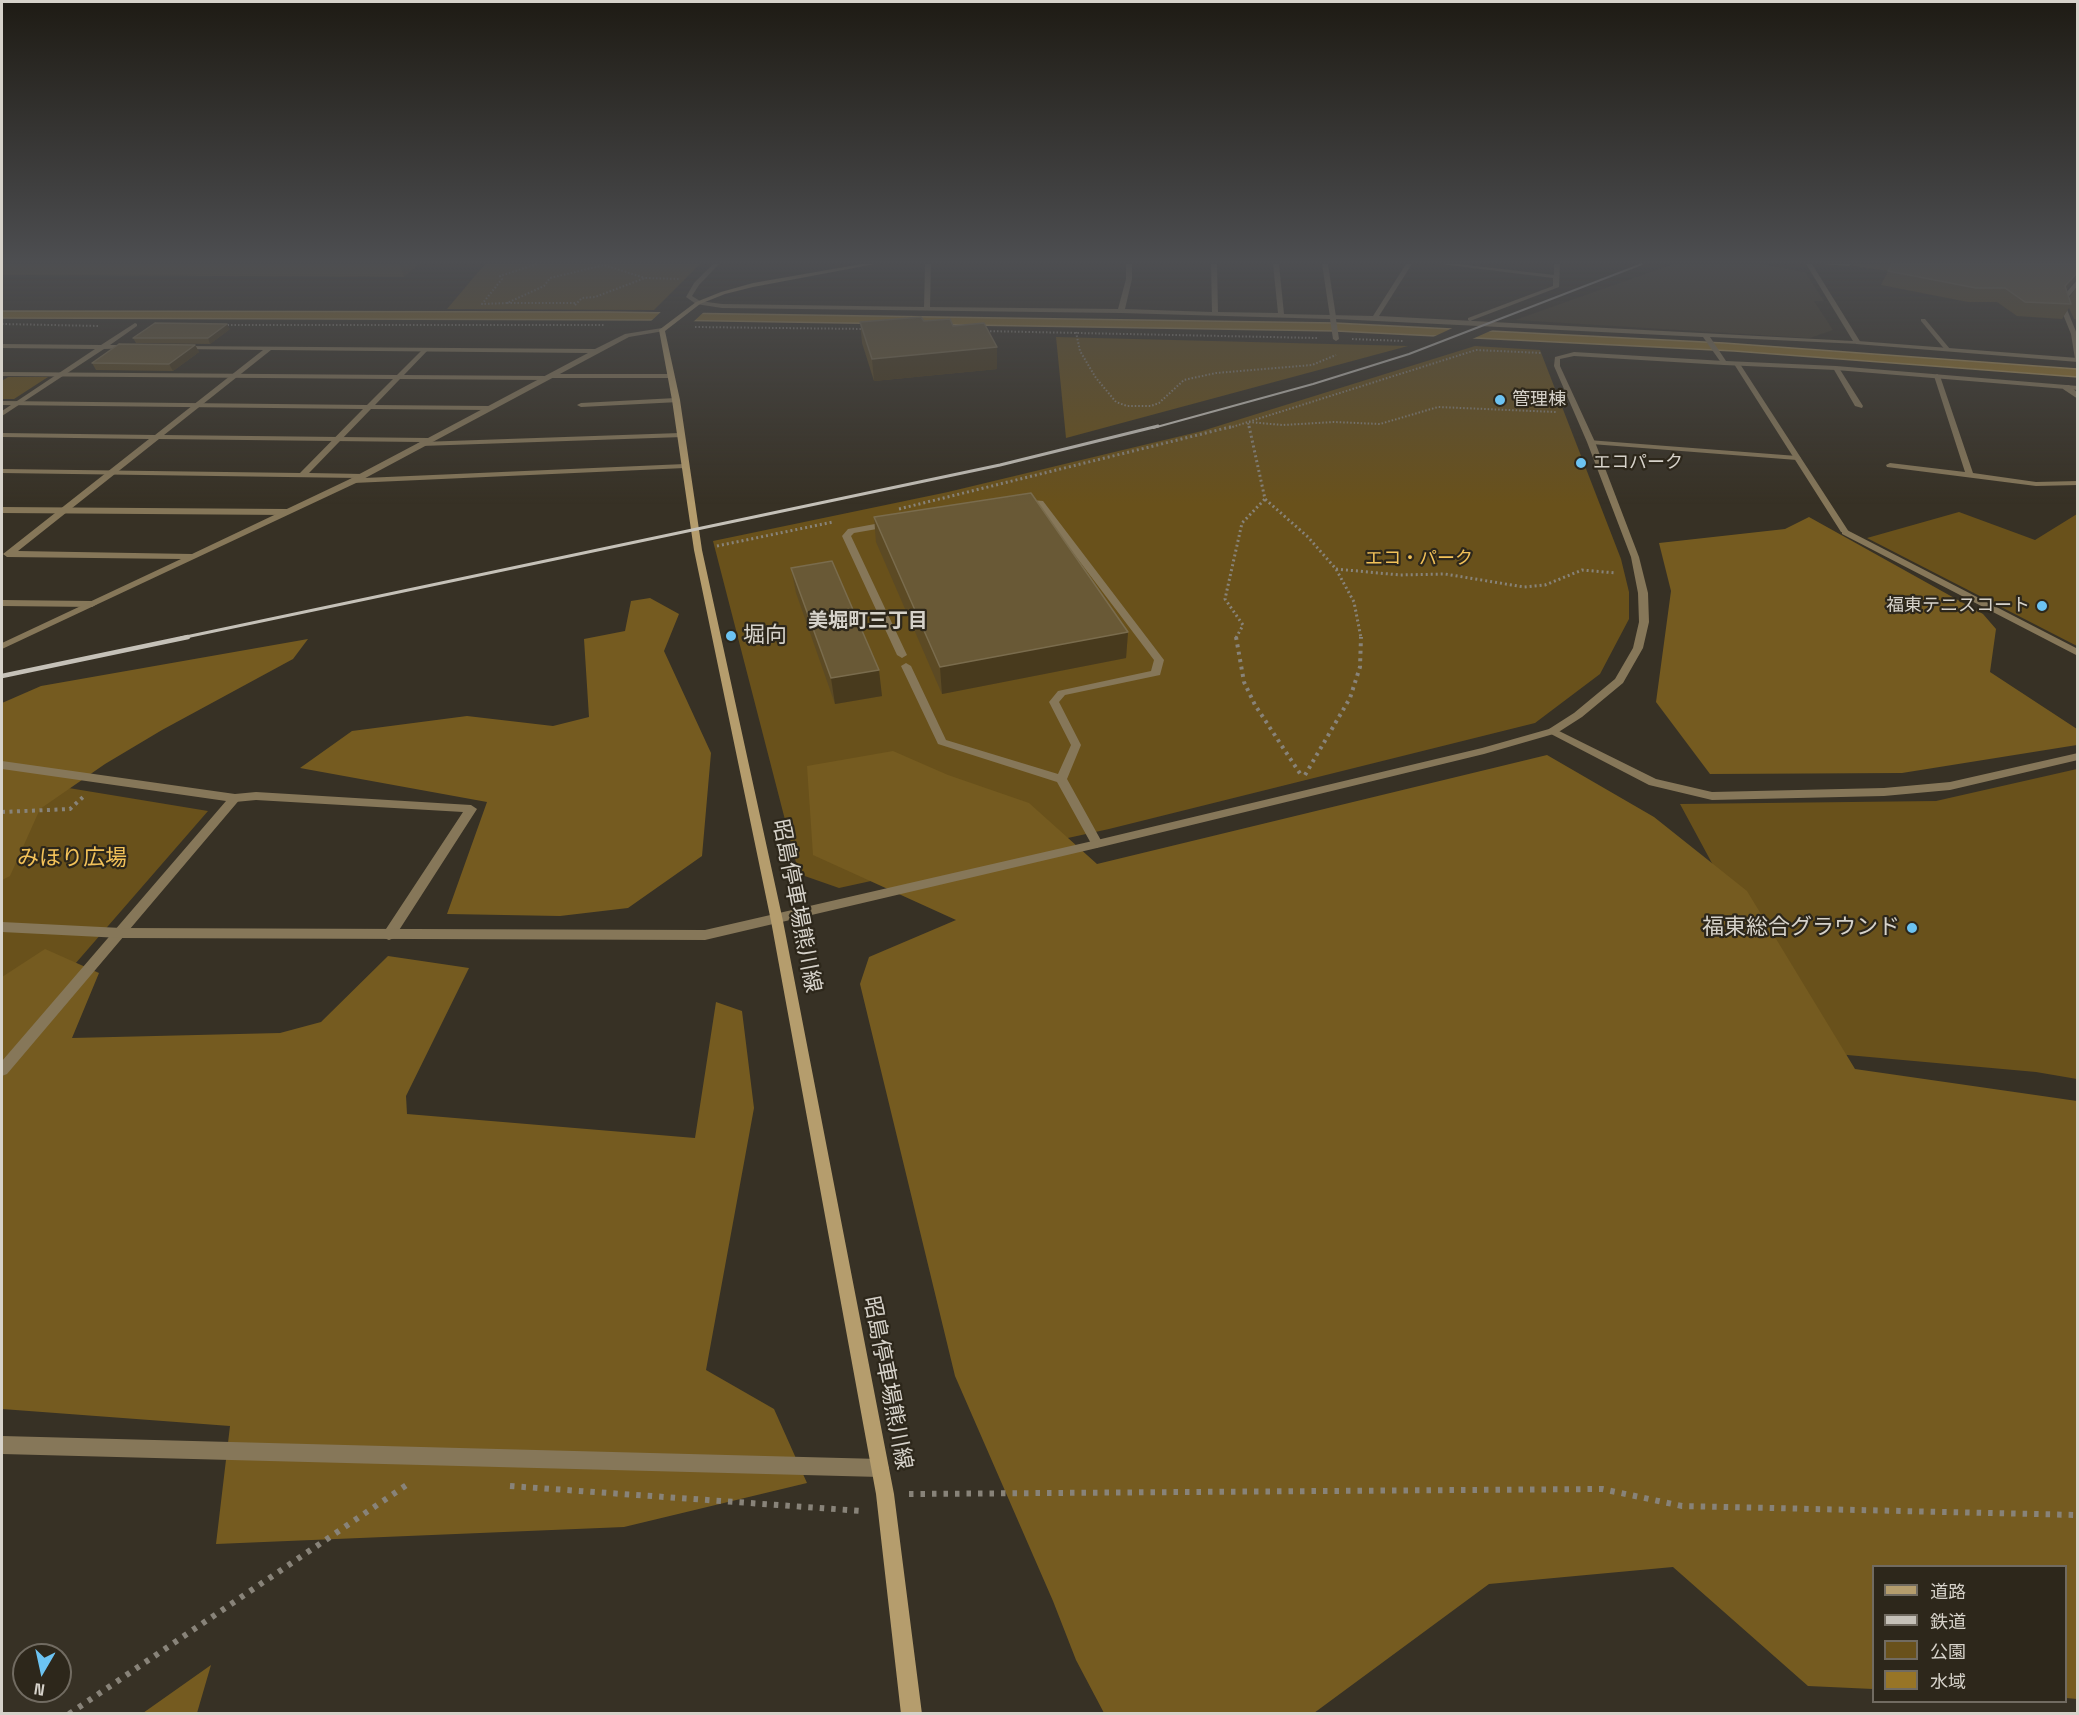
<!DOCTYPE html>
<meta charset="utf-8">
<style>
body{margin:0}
#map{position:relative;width:2079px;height:1715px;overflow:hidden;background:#373125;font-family:"Space Grotesk","Noto Sans JP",sans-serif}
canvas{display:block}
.frame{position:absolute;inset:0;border:3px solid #d6d2ca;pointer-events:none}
.legend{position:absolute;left:1872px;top:1565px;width:195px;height:138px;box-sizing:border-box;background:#2d271b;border:2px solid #716b61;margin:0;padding:8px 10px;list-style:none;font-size:18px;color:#d6d2ca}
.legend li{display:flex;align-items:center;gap:12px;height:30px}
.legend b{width:30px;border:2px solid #716b61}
.north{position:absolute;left:12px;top:1643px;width:60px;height:60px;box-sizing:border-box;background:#2d271b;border:2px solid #716b61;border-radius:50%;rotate:189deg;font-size:16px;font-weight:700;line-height:24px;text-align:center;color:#d6d2ca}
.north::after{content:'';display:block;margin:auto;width:21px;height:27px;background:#6cc3f2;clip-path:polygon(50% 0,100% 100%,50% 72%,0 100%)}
</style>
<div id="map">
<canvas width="2079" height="1715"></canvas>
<div class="frame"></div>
<ul class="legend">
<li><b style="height:8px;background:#b59d6d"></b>道路</li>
<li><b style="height:8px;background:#c5c1b8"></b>鉄道</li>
<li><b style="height:16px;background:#69511b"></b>公園</li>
<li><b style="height:16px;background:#987526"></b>水域</li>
</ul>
<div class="north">N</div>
</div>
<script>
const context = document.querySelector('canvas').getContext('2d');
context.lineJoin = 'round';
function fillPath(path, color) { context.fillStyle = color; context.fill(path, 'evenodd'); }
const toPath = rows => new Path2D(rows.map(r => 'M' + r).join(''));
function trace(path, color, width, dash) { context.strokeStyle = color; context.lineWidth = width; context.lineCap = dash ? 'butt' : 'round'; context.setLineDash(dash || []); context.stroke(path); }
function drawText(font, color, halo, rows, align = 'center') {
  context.font = font + ' "Space Grotesk","Noto Sans JP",sans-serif'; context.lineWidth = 4.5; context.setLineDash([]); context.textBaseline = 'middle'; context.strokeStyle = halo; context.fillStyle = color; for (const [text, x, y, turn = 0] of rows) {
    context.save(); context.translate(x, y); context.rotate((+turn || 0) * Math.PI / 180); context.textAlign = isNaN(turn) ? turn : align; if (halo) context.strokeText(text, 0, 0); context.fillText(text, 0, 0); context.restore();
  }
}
fillPath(toPath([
 [1673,264,1762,264,1805,272,1824,301,1814,301,1833,330,1810,338,1515,320]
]), '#443b28');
fillPath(toPath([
 [485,264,700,264,654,310,447,309],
 [1056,337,1408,346,1066,438],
 [1475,346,1540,350,1621,559,1629,592,1629,619,1600,674,1535,723,1109,829,839,888,799,874,713,541,948,492,1202,431],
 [8,377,48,377,14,399,2,399,2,381],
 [1959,512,2035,540,2077,514,2077,646,1867,538],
 [2077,769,2077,1079,2036,1072,1814,1052,1680,804,1936,801],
 [2,777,208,811,2,1048]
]), '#69511b');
fillPath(toPath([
 [1809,517,1983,614,1996,629,1990,672,2077,729,2077,745,1902,773,1710,774,1656,702,1671,591,1659,543,1785,529],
 [650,598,679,614,664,651,711,753,702,856,628,908,560,916,447,914,487,802,300,768,352,731,467,716,553,726,589,717,584,639,625,631,631,601],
 [308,639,293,659,162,730,105,764,40,809,10,876,2,880,2,703,41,686],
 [893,751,948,775,1029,803,1097,864,1547,755,1654,817,1747,891,1855,1069,2077,1101,2077,1699,2066,1698,2066,1566,1874,1566,1873,1689,1808,1686,1673,1567,1489,1584,1314,1713,1104,1713,1076,1660,1053,1601,955,1376,860,984,869,957,956,920,813,855,807,766],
 [45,949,99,973,72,1038,280,1033,321,1022,388,956,469,968,406,1096,407,1114,695,1138,716,1002,742,1011,754,1108,706,1370,774,1409,807,1483,624,1527,216,1544,230,1426,2,1409,2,977],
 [211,1665,197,1713,143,1713]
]), '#755b20');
const water = toPath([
 [2,311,607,312,1335,323,1724,343,2077,369,2078,377,1734,351,1336,331,661,320,2,318,2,311]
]);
fillPath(water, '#987526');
trace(water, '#ab9157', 1.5);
fillPath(toPath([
 [663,310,705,311,692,323,649,323],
 [1459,325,1497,328,1470,340,1431,338]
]), '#373125');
trace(toPath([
 [507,303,482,304,502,279,500,276,537,264],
 [575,303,507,303,544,286,550,278,604,265,645,278],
 [575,305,582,298,595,297,645,278,680,279],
 [2,324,100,326],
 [224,325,604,325],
 [695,327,865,329],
 [983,331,1317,338],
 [1076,332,1080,351,1096,378,1116,402,1127,406,1151,406,1159,403,1184,380,1216,373,1312,365,1336,355],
 [1352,339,1403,341],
 [1229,428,1476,350,1542,353],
 [1249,428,1248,422,1283,425,1334,422,1380,424,1438,407,1556,412]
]), '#888379', 2, [1.5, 2]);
trace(toPath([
 [1249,426,1265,499,1308,537,1336,569,1354,602,1361,638],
 [899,509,1234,426],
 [717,546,833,522],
 [1336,569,1400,575,1445,574,1524,587,1545,585,1582,570,1616,573],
 [1236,638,1243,625,1225,599,1242,523,1265,499]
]), '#888379', 3, [2, 3]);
trace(toPath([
 [1236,637,1244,682,1255,705,1301,775],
 [1305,775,1350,698,1360,667,1361,637],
 [2,812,70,809,83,797]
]), '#888379', 4, [3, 4.5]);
trace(toPath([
 [510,1486,862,1511],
 [909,1494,1602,1489,1682,1506,2078,1515],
 [69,1714,411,1482]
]), '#888379', 6, [4.5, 7]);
fillPath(toPath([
 [1322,264,1328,264,1336,317,1333,319,1330,317,1322,264],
 [1818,264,1852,264,1849,266,1818,264],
 [1921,319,1925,319,1950,349,1950,351,1946,351,1921,321,1921,319],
 [424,348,429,349,404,375,547,376,550,374,670,374,673,376,670,378,549,378,546,380,400,379,375,405,489,406,493,408,489,410,371,409,309,473,363,474,367,476,364,478,685,464,689,466,685,468,353,483,349,481,350,479,358,478,2,473,2,469,300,473,363,409,2,405,2,401,367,405,393,379,2,376,2,372,397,375,424,348],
 [1735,363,1740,364,1849,532,1848,534,1841,532,1734,364,1735,363],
 [1834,367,1839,368,1863,406,1862,408,1855,406,1833,368,1834,367],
 [1937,374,1940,376,1973,473,2036,482,2078,481,2078,485,2036,486,1887,467,1886,465,1890,463,1965,472,1934,376,1937,374],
 [2063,385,2069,385,2078,393,2078,399,2063,389,2063,385],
 [676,398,680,400,679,402,581,407,577,405,581,403,676,398],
 [680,433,683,433,683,437,421,446,417,444,421,442,680,433],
 [1021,499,1043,501,1164,660,1160,675,1065,695,1059,702,1081,745,1067,779,1103,844,1097,848,1093,847,1057,782,938,744,901,666,906,663,911,666,946,740,1058,774,1071,745,1049,702,1058,691,1151,671,1154,660,1037,505,1021,503,1021,499],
 [2,507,287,509,291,512,287,515,2,513,2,507],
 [891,521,895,524,894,526,854,533,851,536,907,655,902,658,897,655,842,536,848,529,891,521],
 [2,600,92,601,97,604,92,607,2,606,2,600],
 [256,792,471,805,477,809,394,938,389,940,384,938,383,935,384,932,463,812,256,800,235,802,229,798,235,794,256,792]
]), '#867759');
fillPath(toPath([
 [713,264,719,264,699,285,692,296,700,301,722,304,924,307,925,264,931,264,930,307,1118,309,1126,279,1126,264,1132,264,1132,279,1125,309,1212,312,1211,264,1217,264,1218,312,1278,313,1273,264,1279,264,1284,314,1373,316,1406,264,1412,264,1379,316,1853,341,1806,264,1812,264,1861,343,1860,344,1710,337,1726,361,1836,366,2078,386,2078,390,1836,370,1724,365,1722,364,1703,337,1336,319,1339,339,1336,341,1333,339,1330,319,1121,313,722,308,696,304,686,297,694,283,713,264],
 [1440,264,1459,264,1554,275,1554,264,1560,264,1559,287,1470,321,1468,320,1468,318,1553,286,1553,278,1440,264],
 [2078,279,2078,286,2064,302,2077,334,2078,361,2075,359,2071,334,2058,302,2078,279],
 [135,323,137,324,137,326,110,345,130,345,132,346,132,348,104,349,2,416,2,411,95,349,2,348,2,344,101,345,135,323],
 [662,328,664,329,664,331,629,337,356,483,2,649,2,643,181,559,7,557,3,554,149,439,2,437,2,433,155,435,263,350,181,349,179,348,179,346,595,349,625,334,662,328],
 [271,350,588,353,428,438,164,435,271,350],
 [159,439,420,442,350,479,192,554,18,551,159,439],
 [1588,440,1797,456,1801,458,1797,460,1591,444,1588,444,1588,440],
 [1845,529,2078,649,2078,656,1842,534,1842,530,1845,529],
 [1553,728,1656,779,1712,792,1884,788,1950,782,2078,753,2078,760,1950,790,1884,796,1712,800,1649,785,1549,733,1548,731,1549,729,1553,728],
 [2,761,235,794,241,798,7,1074,2,1076,2,1061,226,801,2,769,2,761],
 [2,1436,880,1459,886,1462,889,1468,886,1474,880,1477,2,1454,2,1436]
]), '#867759');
fillPath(toPath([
 [1858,341,2078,358,2078,362,1856,344,1856,342,1858,341],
 [1574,352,1724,361,1727,363,1724,365,1574,356,1560,359,1560,366,1595,442,1639,557,1648,593,1649,622,1643,648,1623,683,1582,717,1557,733,1484,754,1097,848,705,940,121,938,2,932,2,922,121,928,705,930,1097,840,1482,748,1549,729,1574,713,1615,679,1633,648,1639,622,1638,593,1631,557,1587,442,1554,366,1555,357,1574,352]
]), '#867759');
fillPath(toPath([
 [861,264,875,264,753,287,725,294,700,304,665,331,680,400,702,550,783,921,894,1494,922,1714,901,1714,876,1494,771,921,694,550,672,400,659,330,696,302,721,292,753,283,861,264]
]), '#b59d6d');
trace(toPath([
 [1153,428,1313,384,1409,354,1642,264]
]), '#c5c1b8', 2);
trace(toPath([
 [181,638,1000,465,1158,426]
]), '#c5c1b8', 3);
trace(toPath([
 [2,676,188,637]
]), '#c5c1b8', 4.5);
fillPath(toPath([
 [2,264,419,264,404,277,2,275],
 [1853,264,2078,264,2078,277,2066,290,2069,298,2078,285,2078,320,2074,319,2069,308,2062,319,2017,316,1997,302,1968,302,1881,285,1888,271,1853,266],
 [924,321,953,326,997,347,997,369,874,381,862,343,860,322],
 [230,329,210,344,136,343,133,338],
 [195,345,199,352,173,371,96,370,92,363],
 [874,517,1128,632,1126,658,942,694,876,542],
 [791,568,882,696,835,704,796,593]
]), '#5c4a24');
fillPath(toPath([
 [399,264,419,264,404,277],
 [2078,272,2078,277,2056,301,2065,286],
 [227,324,230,329,210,344,208,338],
 [195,345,199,352,173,371,169,364],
 [997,347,997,369,874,381,872,359],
 [1128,632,1126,658,942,694,940,667],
 [879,670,882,696,835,704,831,678]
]), '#483a1d');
const building = toPath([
 [1892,264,2078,264,2078,272,2065,286,2071,304,2025,302,2005,288,1976,288,1888,271,1892,264],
 [921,317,924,321,950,319,953,326,984,323,997,347,872,359,860,322,921,317],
 [155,323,227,324,208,338,133,338,155,323],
 [119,344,195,345,169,364,92,363,119,344],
 [1031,493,1128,632,940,667,874,517,1031,493],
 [832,561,879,670,831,678,791,568,832,561]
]);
fillPath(building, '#695936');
trace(building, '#7a6c4d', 1.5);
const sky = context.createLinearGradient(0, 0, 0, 504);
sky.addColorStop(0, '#1e1b14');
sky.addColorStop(0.52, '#4d4e51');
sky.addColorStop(1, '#4d4e5100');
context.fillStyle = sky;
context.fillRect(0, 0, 2079, 504);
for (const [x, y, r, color] of [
 [1500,400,6,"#6cc3f2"],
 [1581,463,6,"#6cc3f2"],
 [2042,606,6,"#6cc3f2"],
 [731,636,6,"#6cc3f2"],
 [1912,928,6,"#6cc3f2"]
]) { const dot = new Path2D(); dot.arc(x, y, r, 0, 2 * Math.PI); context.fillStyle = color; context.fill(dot); trace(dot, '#2d271b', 2); }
drawText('18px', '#d6d2ca', '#2d271b', [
 ["管理棟",1512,400],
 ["エコパーク",1593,463],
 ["福東テニスコート",2030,606,"right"]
], 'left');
drawText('18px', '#f3c259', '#2d271b', [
 ["エコ・パーク",1419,559]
]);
drawText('bold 20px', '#d6d2ca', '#2d271b', [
 ["美堀町三丁目",868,622]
]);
drawText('22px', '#d6d2ca', '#2d271b', [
 ["堀向",743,636],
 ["福東総合グラウンド",1900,928,"right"]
], 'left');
drawText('22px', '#f3c259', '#2d271b', [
 ["みほり広場",72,859]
]);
drawText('22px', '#d6d2ca', '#2d271b', [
 ["昭島停車場熊川線",796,906,79],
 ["昭島停車場熊川線",887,1383,79]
]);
</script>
